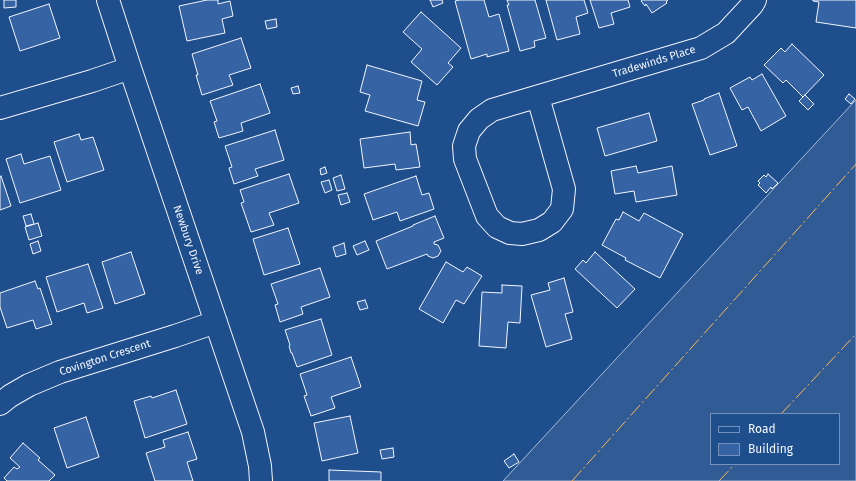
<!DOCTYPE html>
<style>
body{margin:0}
#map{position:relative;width:856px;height:481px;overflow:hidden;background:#1f4e8c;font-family:"Fira Sans",sans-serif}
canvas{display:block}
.legend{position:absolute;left:710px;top:413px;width:130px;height:52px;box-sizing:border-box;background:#1f4e8c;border:1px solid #7391ba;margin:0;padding:5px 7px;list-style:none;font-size:12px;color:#f2f6ff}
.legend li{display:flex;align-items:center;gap:8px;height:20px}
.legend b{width:20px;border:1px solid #7391ba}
</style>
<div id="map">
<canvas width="856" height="481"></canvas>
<ul class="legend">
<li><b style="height:5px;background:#1f4e8c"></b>Road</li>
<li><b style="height:11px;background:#3563a3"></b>Building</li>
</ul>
</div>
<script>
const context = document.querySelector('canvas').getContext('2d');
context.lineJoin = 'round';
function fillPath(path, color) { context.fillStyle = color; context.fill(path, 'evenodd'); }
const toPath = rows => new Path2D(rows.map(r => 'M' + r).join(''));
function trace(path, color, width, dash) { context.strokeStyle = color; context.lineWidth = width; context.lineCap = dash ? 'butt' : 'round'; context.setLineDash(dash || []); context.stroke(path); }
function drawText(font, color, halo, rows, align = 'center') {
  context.font = font + ' "Fira Sans",sans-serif'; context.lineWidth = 3; context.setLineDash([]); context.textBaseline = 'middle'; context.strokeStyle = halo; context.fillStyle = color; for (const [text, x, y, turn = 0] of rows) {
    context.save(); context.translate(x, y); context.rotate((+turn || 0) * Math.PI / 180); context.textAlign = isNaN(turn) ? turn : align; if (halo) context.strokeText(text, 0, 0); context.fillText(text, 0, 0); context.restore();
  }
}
const built = toPath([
 [856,100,856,481,503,481,853,103,856,100],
 [711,414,839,414,839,464,711,464,711,414]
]);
fillPath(built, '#305b95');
trace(built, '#a8bbd7', 1);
const building = toPath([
 [4,0,16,0,16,7,4,8,4,0],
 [207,0,218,0,218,4,230,1,233,16,222,19,225,33,187,41,179,6,207,0],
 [430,0,442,0,443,3,433,7,430,0],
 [459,0,484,0,489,17,499,14,509,51,487,57,487,54,471,59,455,1,459,0],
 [507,0,535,0,546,38,534,41,535,47,520,51,507,5,509,5,507,0],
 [546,0,584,0,588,13,576,17,580,34,557,40,546,0],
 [590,0,628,0,630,7,611,13,614,24,599,28,590,0],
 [642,0,668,0,666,2,667,3,652,13,646,4,645,6,641,1,642,0],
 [813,0,856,0,856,28,816,22,819,2,813,1,813,0],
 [49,4,60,38,20,51,9,17,49,4],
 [421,12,461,48,448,63,453,67,437,85,411,62,422,49,403,32,421,12],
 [276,19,277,27,267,29,265,21,276,19],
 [241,38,251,68,229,75,233,85,202,95,196,75,198,75,192,54,241,38],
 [792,44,824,75,803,97,786,80,783,83,764,65,781,48,785,52,792,44],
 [367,65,422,81,417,100,425,102,418,126,365,111,370,95,360,92,367,65],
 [762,74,786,116,761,131,748,107,742,110,730,88,750,77,752,80,762,74],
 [260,84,270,113,241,123,243,131,219,138,214,122,217,121,210,101,260,84],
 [298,86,300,93,293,94,291,88,298,86],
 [719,93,737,146,710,155,692,104,704,100,704,99,719,93],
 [849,94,855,99,851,104,845,99,849,94],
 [805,95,814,104,808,110,799,101,805,95],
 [649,113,657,141,605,156,597,128,649,113],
 [275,130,284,160,255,169,258,176,234,184,229,168,232,167,225,146,275,130],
 [410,132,411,145,416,144,420,167,396,170,395,164,364,168,360,139,410,132],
 [79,134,81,140,93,137,104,170,67,182,54,142,79,134],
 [21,154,24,164,50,156,61,190,20,203,6,159,21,154],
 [636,166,638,173,672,166,677,195,636,202,634,191,615,194,611,171,636,166],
 [325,167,327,173,321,175,320,169,325,167],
 [289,174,299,203,269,213,274,225,251,232,241,203,244,202,240,190,289,174],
 [768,174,778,183,772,189,771,187,766,193,758,185,760,183,758,181,764,175,766,177,768,174],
 [341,175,345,189,337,191,333,178,341,175],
 [1,176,11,206,0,210,0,177,1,176],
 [416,176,422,195,429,193,434,209,400,221,397,212,373,220,364,194,416,176],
 [329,180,332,190,325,193,321,182,329,180],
 [347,193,350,202,341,205,338,195,347,193],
 [623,212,639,221,644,213,683,234,660,278,625,260,626,258,602,245,616,219,619,220,623,212],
 [31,214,34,224,26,226,23,216,31,214],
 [435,216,444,238,434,242,434,244,438,245,441,251,438,256,433,258,428,256,427,254,387,269,376,241,413,226,413,225,435,216],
 [38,223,42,236,29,240,25,227,38,223],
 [288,228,300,264,264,275,253,239,288,228],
 [38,241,41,251,33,254,30,244,38,241],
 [365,241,369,250,357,255,353,246,365,241],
 [344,243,346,254,336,257,333,247,344,243],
 [131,252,145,294,115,304,102,262,131,252],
 [595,252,635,289,617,308,575,269,583,260,586,263,595,252],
 [446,262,463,272,467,267,482,276,464,304,456,300,443,323,419,309,446,262],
 [88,264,103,308,87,313,84,303,57,312,46,277,88,264],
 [320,268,330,297,301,307,303,314,280,322,275,305,278,304,271,284,320,268],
 [564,278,573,312,565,314,572,339,546,347,531,295,550,290,548,283,564,278],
 [35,281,38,289,40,288,52,324,36,329,33,320,7,328,0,307,0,293,35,281],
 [502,285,522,286,520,323,508,322,506,348,479,346,482,292,502,293,502,285],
 [365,300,368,308,360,310,357,302,365,300],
 [321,319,332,355,297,367,292,353,291,353,289,346,290,345,285,330,321,319],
 [351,357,361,387,331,397,335,408,311,416,304,396,307,395,300,374,351,357],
 [176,390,187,424,145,438,134,401,151,396,152,398,176,390],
 [350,416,358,453,322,461,314,423,350,416],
 [86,417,99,457,67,468,54,428,86,417],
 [188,432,197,459,187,462,193,481,155,481,146,453,165,447,163,440,188,432],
 [23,443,40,458,38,460,55,475,49,481,7,481,4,478,14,467,17,469,20,467,10,458,23,443],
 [393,448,394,457,382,459,380,450,393,448],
 [514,454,519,462,509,468,504,461,514,454],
 [329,470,381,472,381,481,329,481,329,470]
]);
fillPath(building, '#3563a3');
trace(building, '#f2f6ff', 1);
const minor = toPath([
 [108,0,130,68,253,432,260,466,261,481],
 [538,97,564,189,562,209,552,222,539,230,522,234,510,233,497,227,487,216,465,159,464,146,469,131,479,119,492,110,701,48,726,33,752,5,755,0],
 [0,108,92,81,130,68],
 [0,404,10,396,29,385,60,372,175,336,216,322]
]);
trace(minor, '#f2f6ff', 24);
trace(minor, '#1f4e8c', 22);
trace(toPath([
 [781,414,856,334],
 [572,481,856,164],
 [719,481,735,464]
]), '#ffb74d', 1, [14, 3, 2, 3]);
drawText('11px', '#f2f6ff', '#1f4e8c', [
 ["Tradewinds Place",654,62,-17],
 ["Newbury Drive",188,240,71],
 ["Covington Crescent",105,358,-18]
]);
</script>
